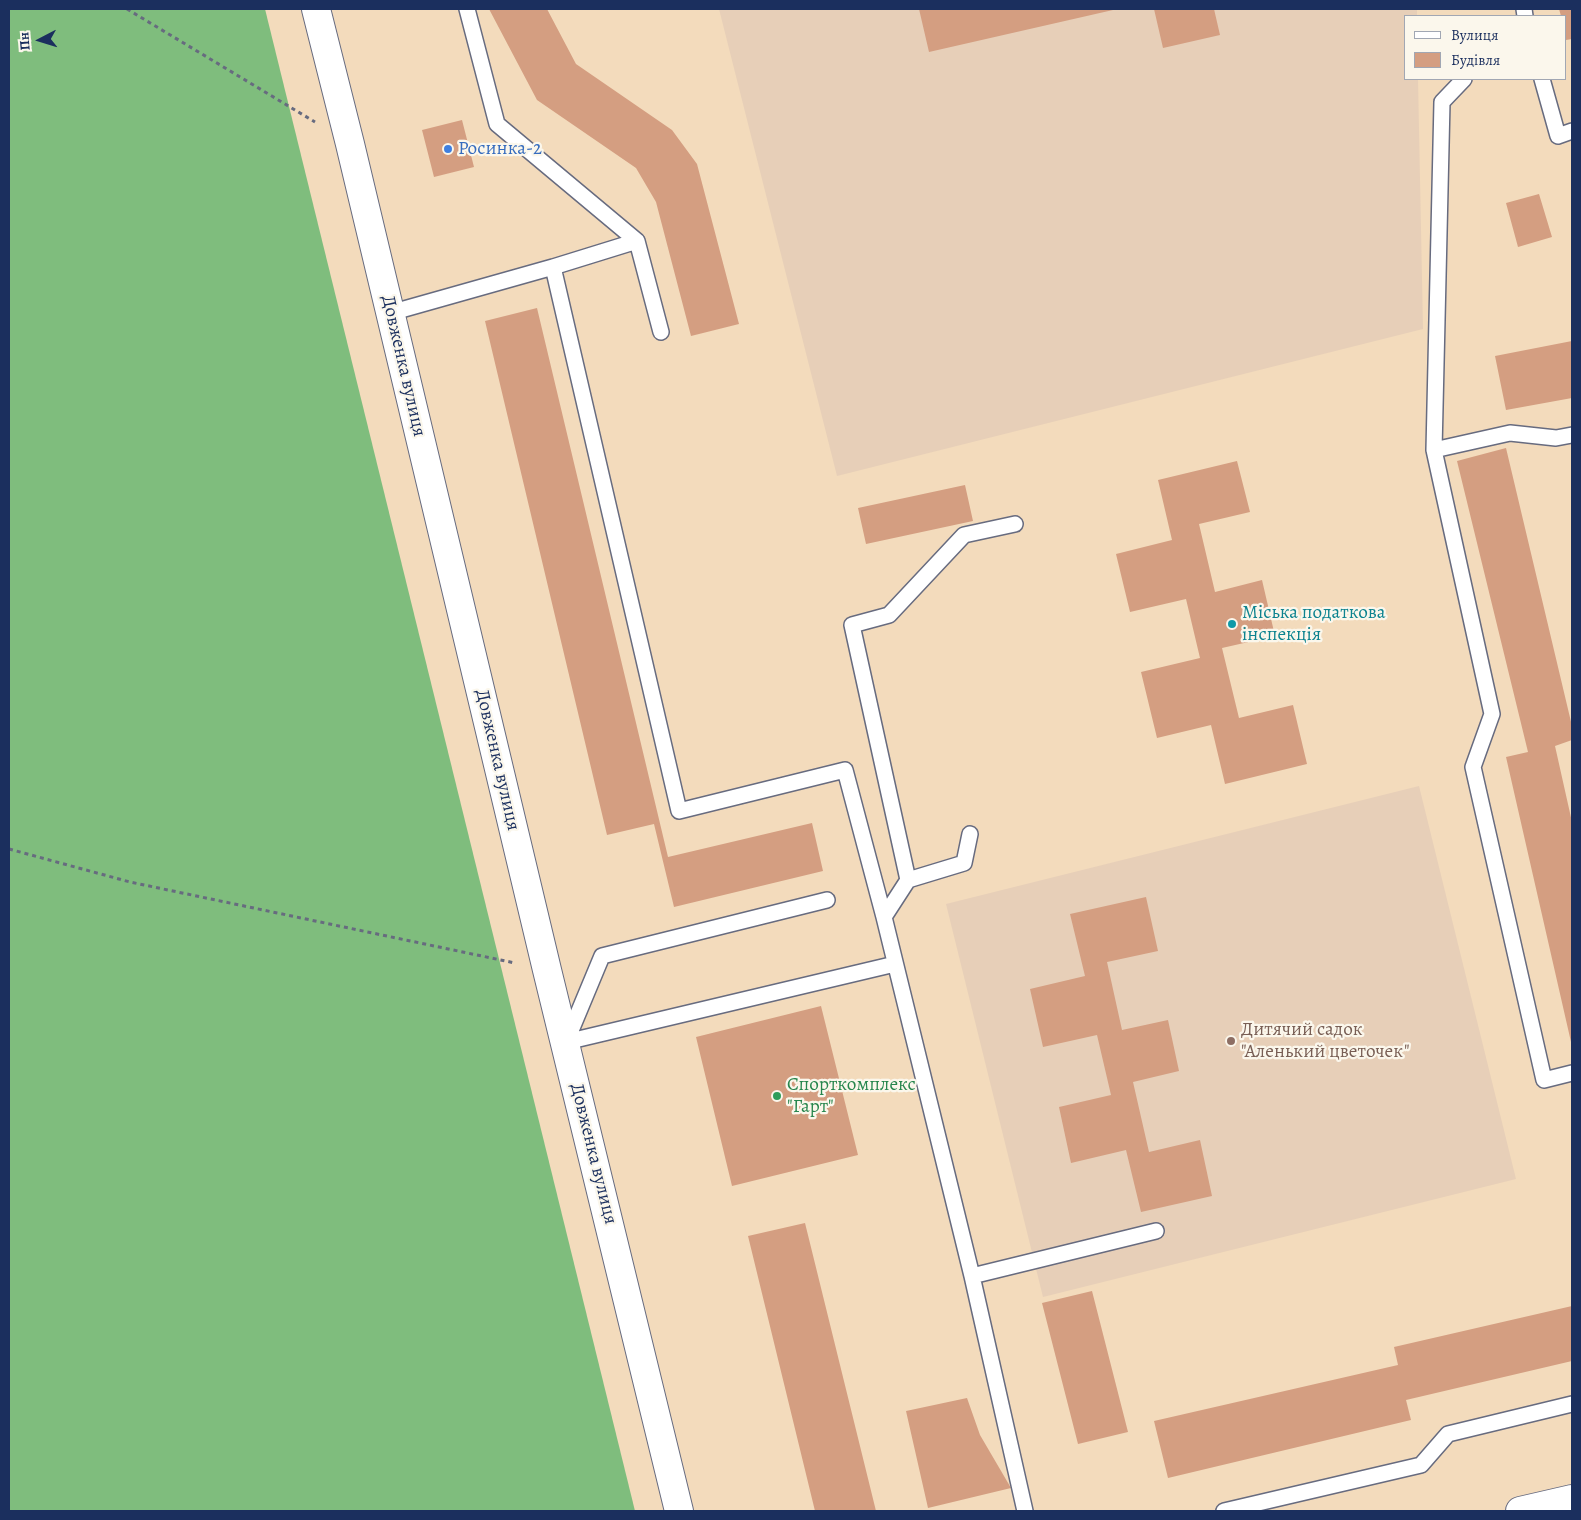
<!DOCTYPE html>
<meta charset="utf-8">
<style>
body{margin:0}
#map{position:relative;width:1581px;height:1520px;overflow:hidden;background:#f3dbbc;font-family:Alegreya,serif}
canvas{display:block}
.frame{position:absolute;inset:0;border:10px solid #1b2f5e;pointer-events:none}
.legend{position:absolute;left:1404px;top:15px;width:162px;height:65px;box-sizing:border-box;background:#fbf7ec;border:1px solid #a1a7b3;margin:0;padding:6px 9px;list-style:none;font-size:15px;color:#1b2f5e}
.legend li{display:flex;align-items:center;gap:10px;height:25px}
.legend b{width:25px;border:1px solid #a1a7b3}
.north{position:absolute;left:15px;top:15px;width:50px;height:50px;-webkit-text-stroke:4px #fbf7ec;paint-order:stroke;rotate:265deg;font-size:14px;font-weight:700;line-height:20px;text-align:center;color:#1b2f5e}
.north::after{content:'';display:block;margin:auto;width:18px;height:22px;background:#1b2f5e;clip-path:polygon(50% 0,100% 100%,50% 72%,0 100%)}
</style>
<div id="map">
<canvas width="1581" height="1520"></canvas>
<div class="frame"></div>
<ul class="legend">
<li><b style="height:6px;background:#fff"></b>Вулиця</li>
<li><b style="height:14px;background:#d49e81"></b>Будівля</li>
</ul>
<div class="north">Пн</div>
</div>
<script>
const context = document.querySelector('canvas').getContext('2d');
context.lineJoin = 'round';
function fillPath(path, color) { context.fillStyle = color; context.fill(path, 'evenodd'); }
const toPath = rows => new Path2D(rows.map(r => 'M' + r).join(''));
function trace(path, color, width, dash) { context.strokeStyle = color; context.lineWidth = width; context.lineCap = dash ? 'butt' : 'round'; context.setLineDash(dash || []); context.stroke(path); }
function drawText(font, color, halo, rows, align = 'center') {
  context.font = font + ' Alegreya,serif'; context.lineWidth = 4.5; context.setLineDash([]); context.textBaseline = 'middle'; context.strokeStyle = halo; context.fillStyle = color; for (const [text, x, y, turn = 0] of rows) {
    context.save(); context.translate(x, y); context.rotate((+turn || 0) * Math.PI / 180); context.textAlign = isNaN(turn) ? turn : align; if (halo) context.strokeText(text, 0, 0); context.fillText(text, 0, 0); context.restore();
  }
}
fillPath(toPath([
 [719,9,1417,9,1417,16,1405,16,1405,79,1418,79,1423,329,837,476],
 [1419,786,1516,1179,1043,1297,946,904]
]), '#e7cfb8');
fillPath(toPath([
 [9,9,265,9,635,1511,9,1511]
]), '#7fbd7d');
fillPath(toPath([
 [489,9,547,9,576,64,672,130,697,164,739,324,691,336,656,202,636,168,537,100],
 [919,9,1113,9,1113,10,929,52],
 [1154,9,1214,9,1220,35,1163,48],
 [1559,9,1572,9,1572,39,1566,40,1565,34,1565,16,1561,16],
 [462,120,474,167,434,177,422,130],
 [1539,194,1552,237,1518,247,1506,203],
 [537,308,668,857,812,823,823,871,674,907,654,824,607,835,485,321],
 [1572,341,1572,398,1506,410,1495,356],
 [1506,448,1572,726,1572,740,1555,746,1572,822,1571,1042,1506,757,1528,752,1457,461],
 [1237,461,1250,512,1199,524,1215,592,1262,580,1275,636,1222,648,1239,718,1293,705,1307,764,1225,784,1211,725,1157,738,1141,672,1200,658,1186,599,1130,612,1116,554,1172,540,1158,480],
 [965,485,973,521,866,544,858,508],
 [1146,897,1158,951,1107,962,1122,1030,1168,1020,1179,1071,1133,1082,1149,1152,1200,1140,1212,1196,1141,1212,1126,1150,1071,1163,1059,1107,1111,1095,1097,1035,1043,1047,1030,989,1085,976,1070,914],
 [821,1006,858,1155,732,1186,696,1037],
 [805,1223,876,1511,815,1511,748,1236],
 [1092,1291,1128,1432,1078,1444,1042,1303],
 [1572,1306,1572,1361,1406,1400,1411,1420,1168,1478,1154,1421,1398,1365,1394,1347],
 [967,1398,980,1435,1011,1488,928,1508,906,1411]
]), '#d49e81');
const lane = toPath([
 [467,9,497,124,637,241,661,332],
 [1524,9,1525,16],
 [1464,79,1442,102,1434,450,1492,714,1473,767,1544,1080,1572,1073],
 [1542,79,1558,136,1572,131],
 [553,267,637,241],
 [390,313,553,267,679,811,845,770,884,917,972,1276,1025,1511],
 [1434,450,1510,433,1556,438,1572,435],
 [970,834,964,863,908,880,852,625,889,615,964,535,1015,524],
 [884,917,908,880],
 [567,1040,602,956,827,900],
 [566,1042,895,964],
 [972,1276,1156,1231],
 [1224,1511,1421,1465,1448,1434,1572,1404]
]);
const street = toPath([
 [316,9,350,144,547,970,679,1511],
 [1520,1511,1572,1499]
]);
trace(lane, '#676b7f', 18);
trace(street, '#676b7f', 30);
trace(toPath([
 [127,9,315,122],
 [9,849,130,882,515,963]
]), '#676b7f', 3, [4, 4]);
trace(lane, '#fff', 15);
trace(street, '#fff', 28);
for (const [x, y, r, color] of [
 [448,149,5,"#3f7fe0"],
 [1232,624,5,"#0f9aa8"],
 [1231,1041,5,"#8d6e63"],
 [777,1096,5,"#2e9e5b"]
]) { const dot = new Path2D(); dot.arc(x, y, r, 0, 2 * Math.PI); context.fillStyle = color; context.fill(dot); trace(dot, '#fbf7ec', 2); }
drawText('19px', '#366cbe', '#fbf7ec', [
 ["Росинка-2",458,149]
], 'left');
drawText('19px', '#1b2f5e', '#fbf7ec', [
 ["Довженка вулиця",403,366,77],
 ["Довженка вулиця",497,760,77],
 ["Довженка вулиця",593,1154,76]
]);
drawText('19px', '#0d838f', '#fbf7ec', [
 ["Міська податкова",1242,613],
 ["інспекція",1242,635]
], 'left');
drawText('19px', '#785e54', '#fbf7ec', [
 ["Дитячий садок",1241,1030],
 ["\"Аленький цветочек\"",1241,1052]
], 'left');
drawText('19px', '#27864d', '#fbf7ec', [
 ["Спорткомплекс",787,1085],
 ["\"Гарт\"",787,1107]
], 'left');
</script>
